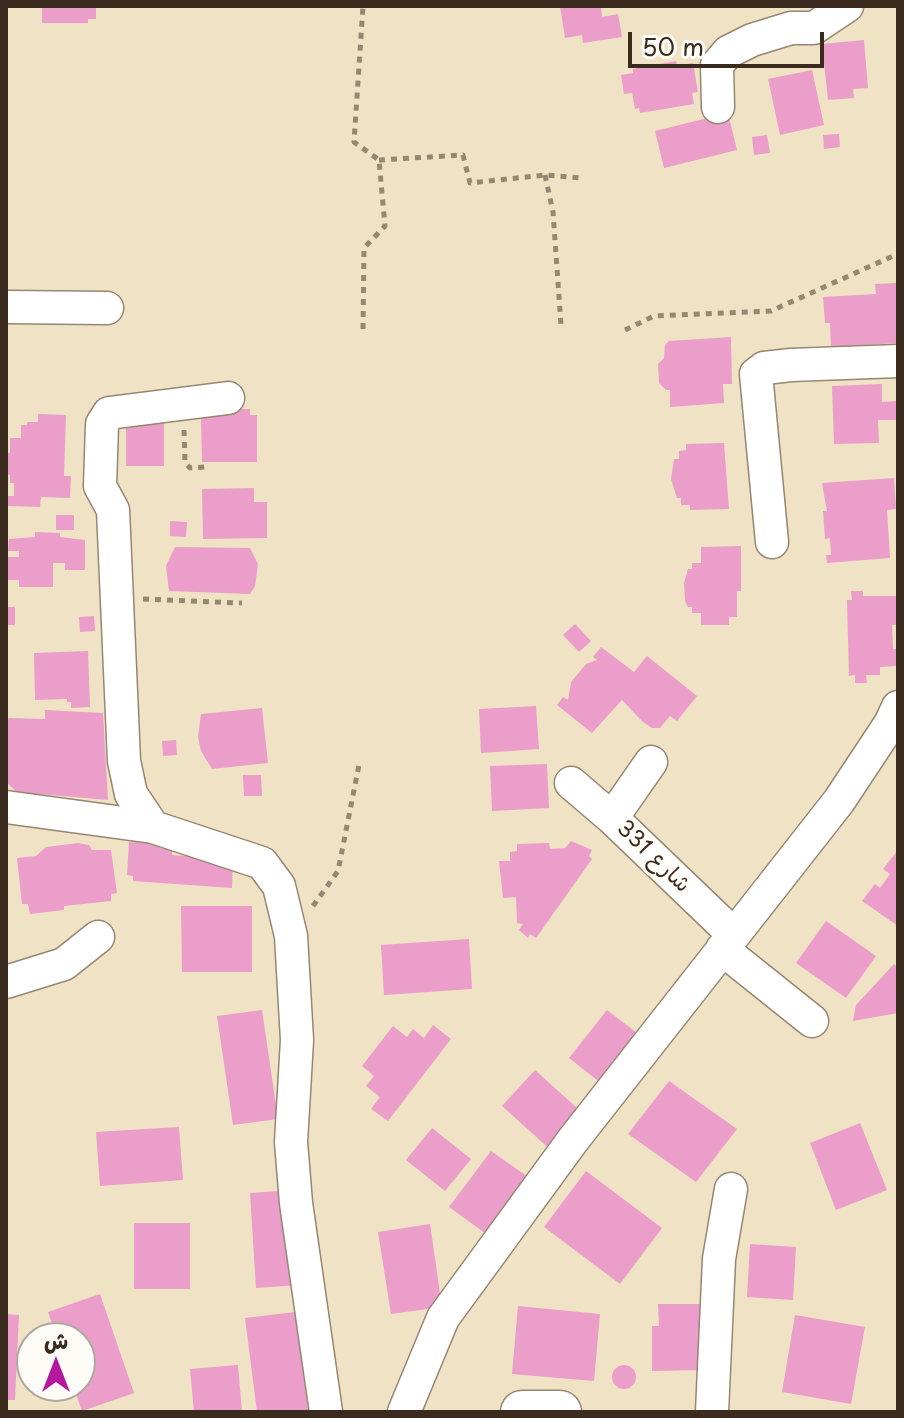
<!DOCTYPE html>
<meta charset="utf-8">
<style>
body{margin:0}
#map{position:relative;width:904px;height:1418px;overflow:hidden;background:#f0e2c5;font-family:"Playpen Sans","Playpen Sans Arabic",sans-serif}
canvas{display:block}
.frame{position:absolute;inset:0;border:8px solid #3b2a1e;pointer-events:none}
.north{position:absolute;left:16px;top:1322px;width:80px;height:80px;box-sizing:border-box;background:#fdfcf7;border:2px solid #afa8a0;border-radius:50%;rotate:0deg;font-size:22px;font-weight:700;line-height:32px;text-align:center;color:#3b2a1e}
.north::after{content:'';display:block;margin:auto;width:28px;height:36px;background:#b5179e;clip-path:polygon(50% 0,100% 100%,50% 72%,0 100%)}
.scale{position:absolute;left:628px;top:32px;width:196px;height:36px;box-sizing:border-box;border:4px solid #3b2a1e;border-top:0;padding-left:10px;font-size:24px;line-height:28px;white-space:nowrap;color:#3b2a1e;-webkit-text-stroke:6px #fdfcf7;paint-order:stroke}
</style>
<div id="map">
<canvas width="904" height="1418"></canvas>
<div class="frame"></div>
<div class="north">ش</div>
<div class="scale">50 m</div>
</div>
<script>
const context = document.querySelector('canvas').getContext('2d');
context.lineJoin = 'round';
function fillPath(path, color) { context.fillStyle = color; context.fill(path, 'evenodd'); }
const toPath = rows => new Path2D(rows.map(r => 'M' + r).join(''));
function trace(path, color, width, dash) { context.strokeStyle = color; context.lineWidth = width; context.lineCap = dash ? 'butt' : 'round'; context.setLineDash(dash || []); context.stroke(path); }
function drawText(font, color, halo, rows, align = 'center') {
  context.font = font + ' "Playpen Sans","Playpen Sans Arabic",sans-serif'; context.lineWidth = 6; context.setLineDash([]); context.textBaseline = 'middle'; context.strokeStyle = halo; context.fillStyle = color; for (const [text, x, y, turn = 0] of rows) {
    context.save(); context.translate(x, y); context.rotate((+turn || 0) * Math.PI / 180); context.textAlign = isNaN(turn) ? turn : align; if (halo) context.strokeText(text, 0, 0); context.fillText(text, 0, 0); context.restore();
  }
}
fillPath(toPath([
 [42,6,96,6,96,19,88,19,88,23,42,23],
 [560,6,601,6,602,17,618,14,622,37,583,43,582,35,565,38],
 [864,40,868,88,853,89,854,98,828,100,822,44],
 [676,61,677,66,693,63,698,92,692,93,694,104,640,113,639,108,635,109,632,93,624,94,621,75,633,73,633,69],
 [812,70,824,125,780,135,768,79],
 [728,113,737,150,664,168,655,131],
 [839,134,840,147,824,149,823,135],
 [767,135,770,153,754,155,752,137],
 [898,283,898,343,831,347,830,323,825,323,823,297,876,294,875,284],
 [731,337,732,384,723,384,724,403,670,407,670,390,666,390,659,383,658,364,664,358,665,345,669,341],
 [882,384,882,402,897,401,898,420,878,420,879,443,834,444,832,386],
 [241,404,241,409,250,409,250,415,257,415,257,462,202,462,201,417],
 [38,414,66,415,64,476,71,476,70,498,41,497,40,507,6,506,6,496,14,496,14,483,10,483,10,475,6,474,6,453,10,453,10,438,21,438,21,425,27,425,27,422,38,422],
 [126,422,164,423,164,466,126,466],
 [724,443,729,509,690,510,690,505,681,505,681,498,677,498,671,479,674,459,679,459,679,451,686,450,686,444],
 [894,478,896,509,887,510,890,558,827,563,826,555,831,555,830,538,825,539,823,511,827,511,822,483],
 [254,488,254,502,267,502,267,538,203,539,202,489],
 [56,515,74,515,74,530,56,530],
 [170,521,187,522,186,537,170,536],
 [35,532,60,533,60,537,85,540,85,570,65,570,65,563,53,563,53,587,19,587,19,580,7,580,8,557,19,557,19,551,8,551,9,539,35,537],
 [741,546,741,591,737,591,737,617,729,617,729,625,701,625,701,613,692,613,692,607,688,607,685,601,684,583,688,569,692,569,692,563,701,563,701,547],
 [175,547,250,548,258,564,255,586,250,594,169,591,166,566],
 [851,591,863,591,863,596,898,596,898,625,892,625,893,649,897,649,897,666,880,667,880,675,866,675,867,683,855,683,855,675,849,676,847,600,852,600],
 [6,607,15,607,15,625,6,625],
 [94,616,95,631,80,632,79,617],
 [575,624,591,641,579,652,563,635],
 [601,647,634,672,647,656,697,696,677,721,670,716,660,728,652,728,643,722,622,700,592,733,557,705,563,697,568,700,571,682,586,664,597,660,593,657],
 [88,651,90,707,71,708,71,702,67,702,67,699,35,700,34,653],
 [536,706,539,749,481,753,479,709],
 [262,708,268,763,212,769,201,751,198,737,201,714],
 [45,710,103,713,108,800,40,794,19,794,6,782,6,721,9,718,45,719],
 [176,740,177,755,163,756,162,741],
 [547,764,549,808,492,811,490,766],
 [243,775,261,775,262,796,244,796],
 [571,841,592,850,589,856,592,859,536,938,530,934,528,938,519,930,523,924,517,923,516,897,503,898,499,861,510,861,510,852,517,851,517,844,549,843,550,849,565,848],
 [129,842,172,844,172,855,233,859,232,888,133,881,133,876,127,875],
 [78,843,89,845,92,850,111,850,117,893,111,894,111,901,64,906,64,910,30,914,28,904,22,904,17,858,36,856,46,847],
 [898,850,898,926,862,901,875,884,880,888,890,874,883,869],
 [181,906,252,906,252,972,182,972],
 [826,921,876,956,846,998,796,963],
 [469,939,472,989,384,995,381,945],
 [894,964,898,968,898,1013,853,1021,856,1005],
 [262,1010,278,1119,233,1125,217,1016],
 [607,1010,641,1036,602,1084,569,1058],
 [433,1025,451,1039,388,1121,371,1109,380,1097,366,1086,374,1076,362,1066,393,1026,407,1037,413,1029,424,1038],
 [535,1070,587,1117,554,1153,502,1106],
 [669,1081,737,1129,696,1182,628,1134],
 [860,1123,887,1190,836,1210,810,1143],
 [179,1127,183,1180,100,1186,96,1132],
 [432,1128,471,1159,445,1191,406,1160],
 [491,1151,531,1179,489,1236,449,1207],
 [586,1171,662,1228,620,1284,544,1227],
 [293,1190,299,1285,256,1288,250,1193],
 [134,1223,190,1223,190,1289,134,1289],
 [430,1224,442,1307,391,1314,378,1232],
 [750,1244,796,1247,793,1300,747,1297],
 [100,1294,134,1393,82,1411,73,1386,80,1386,80,1338,57,1338,48,1312],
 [658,1304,701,1304,702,1370,652,1371,652,1326,659,1326],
 [518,1306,600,1314,594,1381,512,1374],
 [295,1312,308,1410,257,1412,245,1318],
 [6,1314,19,1315,15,1400,6,1400],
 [795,1315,865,1327,851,1404,782,1392],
 [238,1365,242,1412,194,1412,190,1369],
 '612 1377a12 12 0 1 1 24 0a12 12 0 1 1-24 0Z'
]), '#eb9ec9');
const minor = toPath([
 [718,107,717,65,728,52,752,40,791,28,814,28,847,6],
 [6,307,107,308],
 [228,398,109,413,102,424,100,486,113,510,124,761,131,794,153,827,262,863,279,886,291,936,297,1040,291,1142,296,1203,326,1412],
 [772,542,756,374,764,368,791,365,898,361],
 [571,783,612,818,733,934],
 [6,807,153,827],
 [612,818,651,762],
 [722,949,812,1021],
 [6,982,64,964,98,937],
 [404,1412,443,1318,573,1140,839,801,890,724,898,707],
 [712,1412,719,1259,731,1189]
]);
const major = toPath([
 [522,1412,560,1412]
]);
trace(minor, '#968672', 35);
trace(major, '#968672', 45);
trace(toPath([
 [379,160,463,155,470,183,545,175,583,178],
 [545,175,553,212,561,325],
 [363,329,364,248,385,226,379,160,354,142,363,6],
 [625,330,654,316,771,311,893,256,898,258],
 [184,430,185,462,190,468,205,467],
 [143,599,242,603],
 [313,906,338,871,359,765]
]), '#968672', 5, [6, 6]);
trace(minor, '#fff', 32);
trace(major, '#fff', 42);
drawText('22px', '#3b2a1e', '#fdfcf7', [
 ["شارع 331",653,857,44]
]);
</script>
